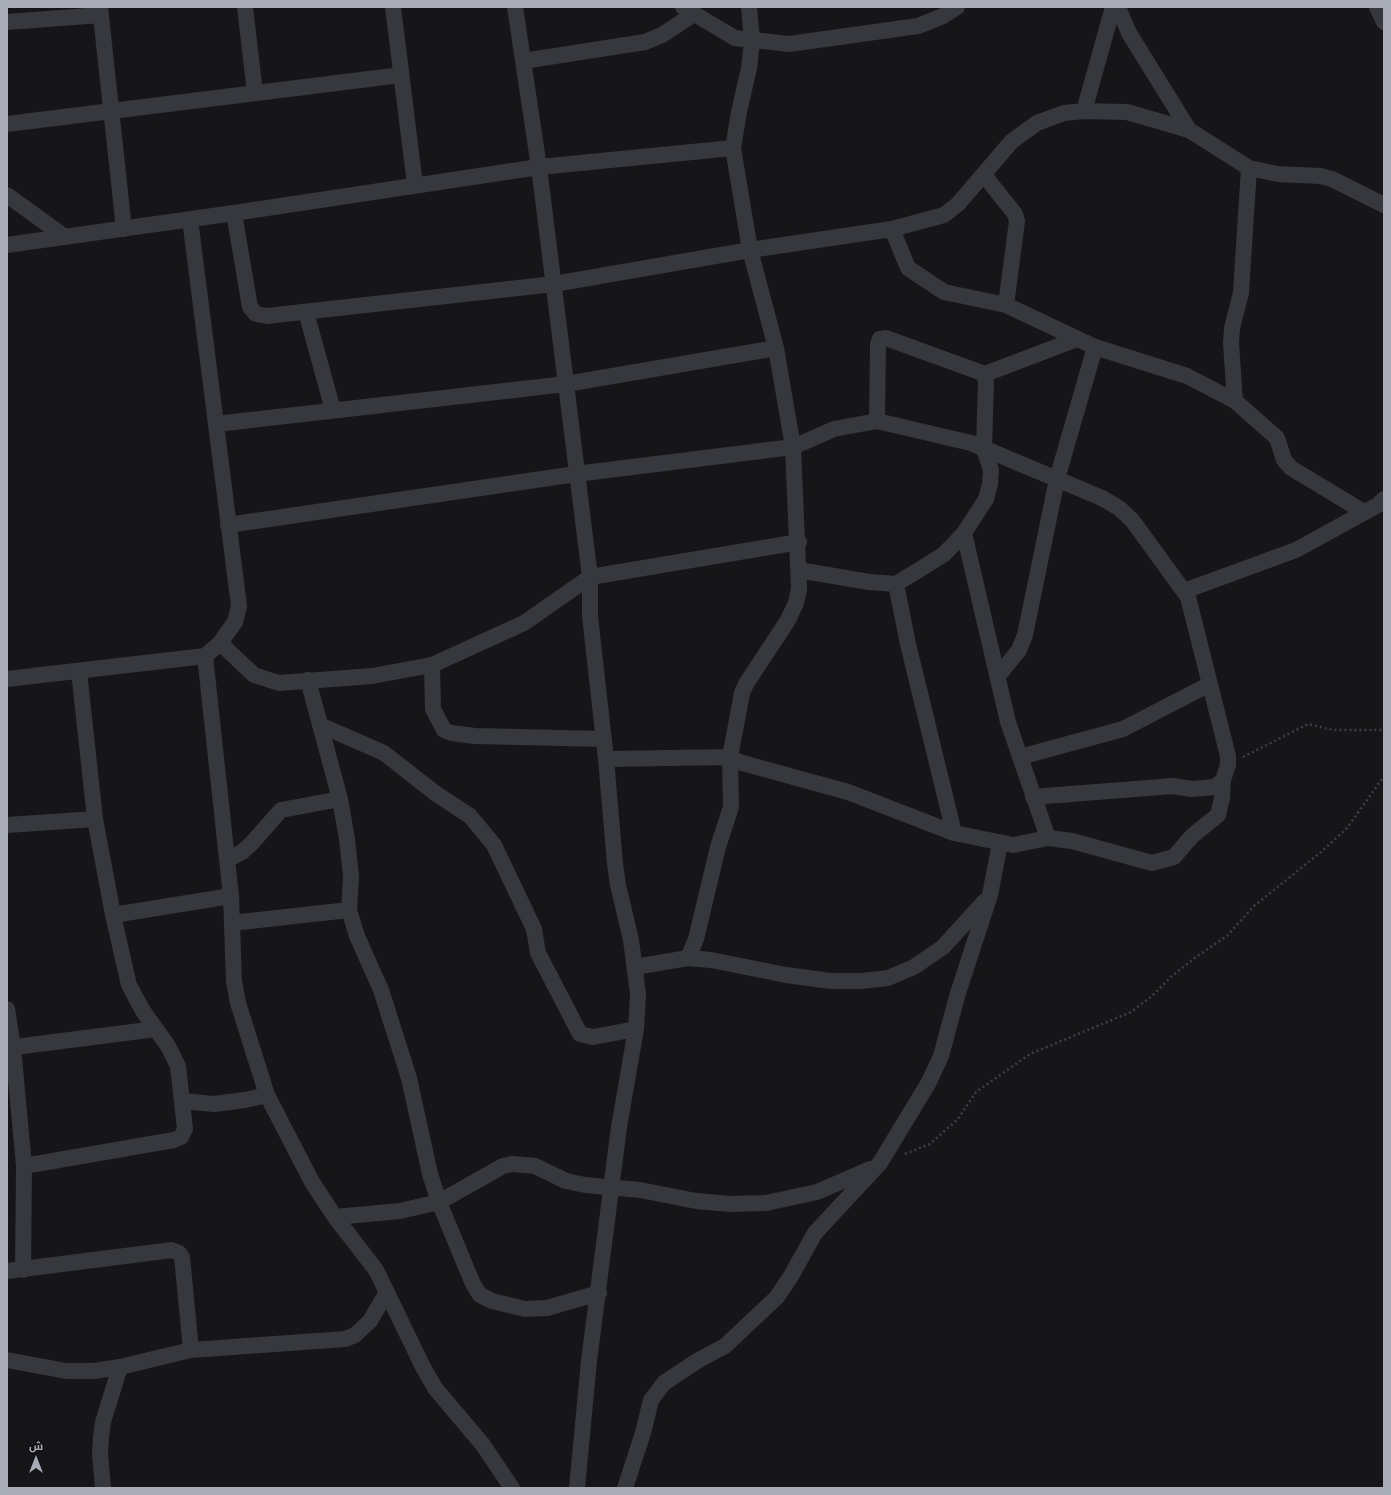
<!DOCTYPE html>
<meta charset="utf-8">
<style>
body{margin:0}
#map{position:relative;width:1391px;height:1495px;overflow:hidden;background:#161618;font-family:"Fira Sans Condensed",Cairo,sans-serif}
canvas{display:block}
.frame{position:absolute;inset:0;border:8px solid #a8adb8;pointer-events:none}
.north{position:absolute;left:16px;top:1439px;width:40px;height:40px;-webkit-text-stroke:3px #111113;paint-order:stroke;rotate:0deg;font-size:11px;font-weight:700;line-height:16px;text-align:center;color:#a8adb8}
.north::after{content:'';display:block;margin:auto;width:14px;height:18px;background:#a8adb8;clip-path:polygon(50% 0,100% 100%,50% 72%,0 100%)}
</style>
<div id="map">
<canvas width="1391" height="1495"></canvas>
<div class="frame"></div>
<div class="north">ش</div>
</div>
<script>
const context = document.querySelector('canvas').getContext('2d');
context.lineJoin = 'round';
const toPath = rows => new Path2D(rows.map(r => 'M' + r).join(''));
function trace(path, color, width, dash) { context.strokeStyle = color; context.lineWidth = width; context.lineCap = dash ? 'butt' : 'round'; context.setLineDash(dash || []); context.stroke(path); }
trace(toPath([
 [1243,757,1308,724,1333,730,1384,730],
 [905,1154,930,1144,958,1119,976,1092,1030,1054,1131,1012,1152,996,1172,976,1196,957,1227,936,1254,906,1321,852,1347,828,1384,776]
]), '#3d3f44', 2.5, [2, 3]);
trace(toPath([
 [100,7,124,229],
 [245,7,255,93],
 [393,7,415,185],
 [515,7,539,167,590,577,590,616,606,759,615,864,618,885,631,940,638,994,636,1029,619,1127,589,1361,577,1488],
 [683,7,735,38,789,44,918,26,943,16,957,7],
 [1118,7,1129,33,1189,130],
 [1377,7,1384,22],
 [7,22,101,15],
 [523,61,645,42,662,35,694,14],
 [1084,111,1113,7],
 [7,124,401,75],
 [984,175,1015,214,1017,221,1006,305],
 [7,195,65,237],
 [234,213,250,307,256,314,267,316,554,284,750,250,892,229,944,215,958,204,1012,141,1037,123,1064,113,1084,111,1127,112,1189,130,1249,168,1278,174,1320,176,1332,179,1384,205],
 [892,229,908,268,944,292,1006,305,1095,347,1187,376,1235,401,1277,438,1284,460,1291,468,1364,512],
 [7,245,234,213,539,167,733,148],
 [306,312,333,410],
 [1235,401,1231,343,1232,328,1241,293,1249,168],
 [877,421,878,344,880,339,886,338,985,374,1077,339],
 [216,424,566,384,776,348],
 [228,525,576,474,793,447,834,429,877,421,971,443,1102,498,1119,508,1132,520,1188,597,1228,756,1228,765,1223,780,1215,787,1192,789,1173,786,1033,797],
 [964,533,1008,722,1048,838],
 [799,570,869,582,896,584,943,555,954,544,964,533,986,499,990,484,991,470,984,449,986,383,985,374],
 [896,584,908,644,954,833],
 [1184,591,1296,550,1378,505,1384,499],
 [220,643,254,675,279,683,372,676,432,665,524,623,590,577,799,542],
 [205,656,231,896,234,981,238,1003,267,1095,312,1182,335,1217,376,1270,423,1367,435,1388,483,1445,512,1488],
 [432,665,433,709,444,730,451,733,475,736,604,739],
 [998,676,1019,650,1025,635,1057,479,1095,347],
 [7,679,205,656,220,643,235,622,239,606,190,219],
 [308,680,340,799,347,839,351,877,349,910,357,936,381,990,409,1078,430,1174,439,1202,473,1284,480,1295,492,1301,525,1309,547,1308,599,1293],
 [320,725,384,753,435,793,470,816,494,845,534,929,538,953,580,1034,593,1037,636,1029],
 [1020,757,1123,729,1210,684],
 [606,759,730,757,739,762,848,792,954,833,1013,845,1048,838,1072,841,1152,863,1174,857,1192,836,1218,815,1222,798,1223,780],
 [7,825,95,819],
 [227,860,242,852,251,844,281,810,340,799],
 [113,915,231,896],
 [232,923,349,910],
 [688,958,711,960,786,975,831,981,862,981,888,978,914,967,943,947,985,901],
 [635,967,688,958,696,939,718,847,731,807,730,757,742,693,746,684,788,620,796,603,799,589,793,447,776,348,750,250,733,148,739,112,749,68,752,41,749,7],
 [7,1009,13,1047,24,1166,23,1270],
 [7,1048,156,1029],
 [183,1101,214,1104,245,1100,267,1095],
 [24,1166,174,1140,181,1137,185,1129,178,1066,168,1046,143,1011,129,985,113,915,95,819,79,671],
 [335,1217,400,1211,439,1202,503,1166,512,1164,535,1166,566,1181,585,1185,640,1190,696,1201,730,1204,766,1203,817,1192,870,1169],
 [7,1271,172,1250,179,1253,182,1257,191,1350],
 [7,1360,66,1371,94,1371,120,1367,191,1350,345,1339,355,1335,370,1321,387,1292],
 [103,1488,100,1454,101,1437,103,1422,120,1367],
 [625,1488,643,1433,651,1400,664,1383,697,1361,725,1346,777,1297,791,1276,815,1233,880,1163,929,1082,941,1056,958,993,990,895,1000,843]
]), '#37383d', 16);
</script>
